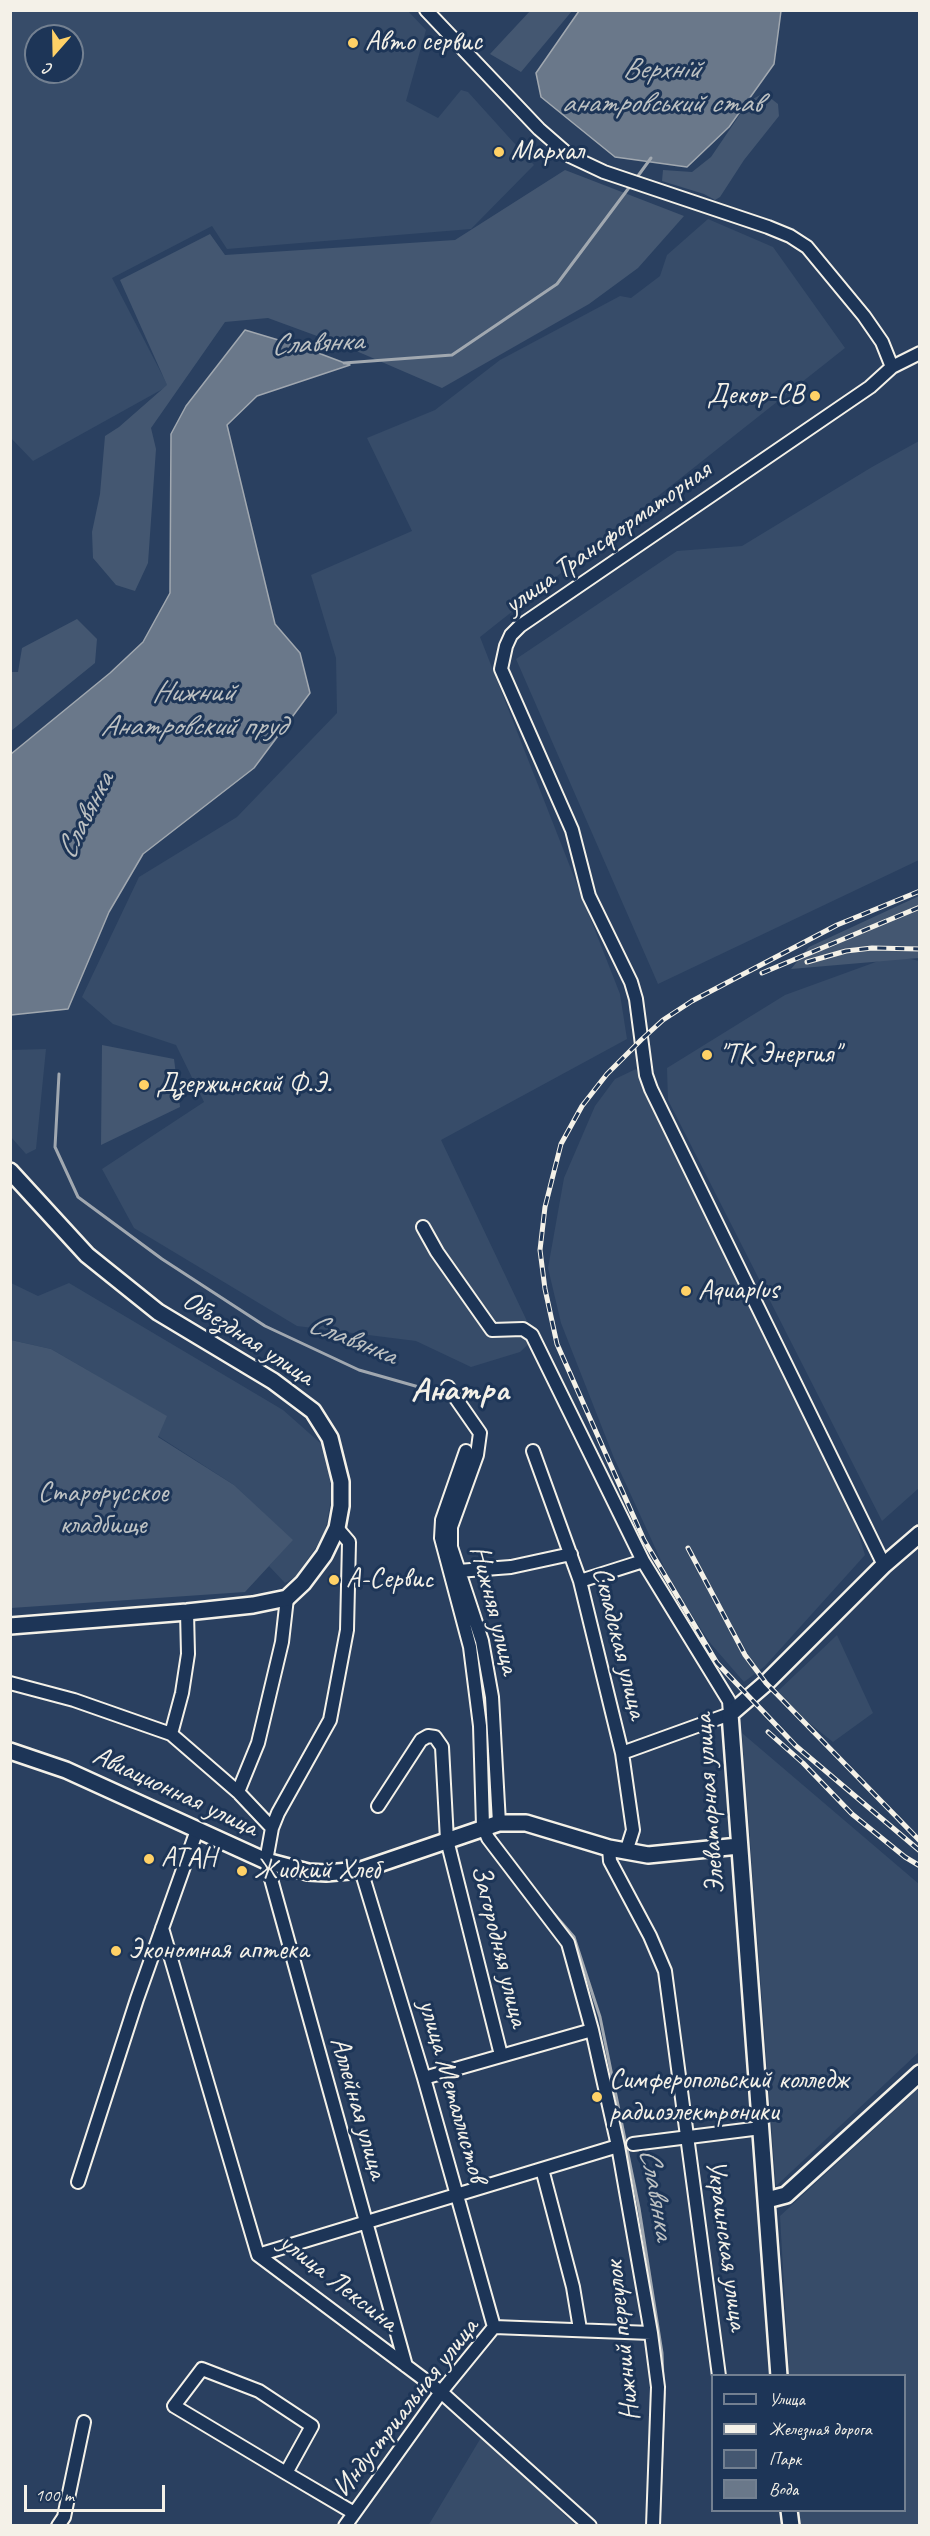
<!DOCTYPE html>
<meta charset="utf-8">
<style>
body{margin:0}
#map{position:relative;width:930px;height:2536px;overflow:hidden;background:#2a4060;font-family:Caveat,sans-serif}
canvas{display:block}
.frame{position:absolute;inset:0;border:12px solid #f4f1e8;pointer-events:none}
.legend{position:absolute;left:711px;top:2374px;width:195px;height:138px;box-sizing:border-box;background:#1d3557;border:2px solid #738091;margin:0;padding:8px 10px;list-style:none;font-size:18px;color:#f4f1e8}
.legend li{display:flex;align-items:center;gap:12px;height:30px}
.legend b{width:30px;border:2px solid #738091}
.north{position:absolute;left:24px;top:24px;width:60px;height:60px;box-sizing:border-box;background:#1d3557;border:2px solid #738091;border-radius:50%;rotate:200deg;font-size:16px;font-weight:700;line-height:24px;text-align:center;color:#f4f1e8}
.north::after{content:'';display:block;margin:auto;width:21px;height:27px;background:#ffd166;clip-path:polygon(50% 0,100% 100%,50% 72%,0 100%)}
.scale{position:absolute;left:24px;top:2485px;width:141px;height:27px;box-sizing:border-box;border:3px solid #f4f1e8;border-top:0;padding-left:8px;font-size:18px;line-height:21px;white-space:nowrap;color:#f4f1e8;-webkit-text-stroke:4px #1d3557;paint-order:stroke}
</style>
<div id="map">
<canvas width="930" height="2536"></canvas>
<div class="frame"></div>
<ul class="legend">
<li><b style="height:8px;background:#1d3557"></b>Улица</li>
<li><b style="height:8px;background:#f4f1e8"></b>Железная дорога</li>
<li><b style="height:16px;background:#445771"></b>Парк</li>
<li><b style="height:16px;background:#6a788a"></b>Вода</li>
</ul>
<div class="north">С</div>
<div class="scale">100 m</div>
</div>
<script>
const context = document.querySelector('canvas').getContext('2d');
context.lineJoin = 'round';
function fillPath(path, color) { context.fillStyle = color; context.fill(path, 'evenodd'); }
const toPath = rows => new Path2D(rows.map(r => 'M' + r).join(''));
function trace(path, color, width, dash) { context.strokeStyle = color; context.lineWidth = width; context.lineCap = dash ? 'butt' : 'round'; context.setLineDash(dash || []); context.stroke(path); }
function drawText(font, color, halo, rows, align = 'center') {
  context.font = font + ' Caveat,sans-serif'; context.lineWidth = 6; context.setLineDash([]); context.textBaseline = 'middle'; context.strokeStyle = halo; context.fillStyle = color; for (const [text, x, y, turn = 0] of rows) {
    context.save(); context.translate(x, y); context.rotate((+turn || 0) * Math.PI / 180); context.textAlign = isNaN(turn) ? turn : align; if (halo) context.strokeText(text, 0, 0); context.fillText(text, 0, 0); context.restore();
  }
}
fillPath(toPath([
 [10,11,408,11,426,30,406,101,438,118,461,90,468,92,534,165,471,229,227,249,212,226,112,278,168,386,33,461,10,437],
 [36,36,72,36,72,72,36,72],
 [708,219,773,247,845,348,480,637,620,994,627,1039,441,1140,535,1338,520,1352,471,1367,416,1341,297,1326,134,1228,102,1169,204,1102,176,1045,113,1024,82,997,139,877,237,817,337,713,336,658,311,575,412,531,367,438,435,410,500,360,620,296,631,298,660,276,667,255],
 [919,441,919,860,658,984,516,659,677,551,742,546,872,467],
 [895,955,919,961,919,1488,882,1521,668,1100,667,1068,785,995],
 [46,1049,36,1149,26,1154,11,1137,11,1050],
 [636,1069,815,1436,856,1525,865,1555,765,1666,744,1682,711,1644,674,1589,614,1458,561,1323,548,1268,564,1178,595,1106,615,1079],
 [11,1283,38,1296,69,1283,283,1410,326,1448,332,1496,324,1536,295,1577,285,1583,269,1566,292,1540,234,1485,158,1436,166,1416,51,1349,11,1340],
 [837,1635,873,1713,833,1742,804,1719,777,1692],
 [742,1733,919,1884,919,2052,776,2186],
 [919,2088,919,2525,798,2525,797,2511,904,2510,904,2376,789,2375,780,2216],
 [482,2436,575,2525,428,2526]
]), '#374c69');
fillPath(toPath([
 [530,11,572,11,521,72,490,54],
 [764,93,778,104,779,116,744,160,720,197,715,200,704,194,662,181,663,170,692,172,711,157,749,101],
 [565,170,684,216,638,268,589,304,442,388,347,347,268,318,225,322,151,428,156,449,148,563,135,591,116,585,93,558,92,532,100,494,105,436,119,427,167,385,120,280,210,234,225,255,455,240],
 [77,619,97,639,95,663,11,731,11,672,18,672,22,648],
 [919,896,919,958,791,969,809,947],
 [102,1045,174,1059,180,1107,101,1145],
 [11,1340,51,1349,167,1416,158,1437,234,1485,293,1540,245,1592,11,1608]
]), '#445771');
const water = toPath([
 [579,11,579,10,781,11,774,64,729,127,687,167,615,157,541,97,536,73,579,11],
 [245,330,305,348,350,365,257,396,227,425,275,624,300,653,310,693,254,768,143,854,109,912,68,1009,11,1015,11,754,110,673,143,642,170,593,171,434,186,406,245,330]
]);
fillPath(water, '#6a788a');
trace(water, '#a1a8b0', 1.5);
trace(toPath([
 [635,180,651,158],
 [344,363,452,355,557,284,631,185],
 [59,1074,55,1147,78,1197,162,1259,265,1326,359,1370,440,1393,452,1403],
 [471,1627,477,1644,487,1732,492,1818],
 [549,1908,574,1937,600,2017,639,2208,662,2353,663,2380],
 [659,2526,664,2393]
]), '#a1a8b0', 3);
const minor = toPath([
 [426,10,539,129,570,156,604,172,768,227,790,236,807,247,864,316,882,342,892,367],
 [423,1227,437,1252,492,1330,523,1329,532,1335,643,1561,729,1701,730,1714,622,1753],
 [448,1387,480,1433,477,1455,451,1527,451,1547,482,1641,492,1697,499,1823],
 [466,1451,442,1520,441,1538,470,1647,480,1726,483,1826,488,1838,568,1943,592,2030,618,2146,651,2333,658,2387,653,2526],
 [533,1451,580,1581,622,1753,633,1830,626,1852],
 [337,1528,349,1542,347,1630,330,1720,278,1813,272,1828,266,1861,406,2366],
 [884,1565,651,1089,646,1075,636,999,631,982,589,896,572,830,501,669,506,646,511,635,520,626,870,387,892,367,920,353],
 [458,1571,511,1567,571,1554],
 [580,1581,643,1561],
 [10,1683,74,1700,171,1734,238,1792,272,1828],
 [171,1734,182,1693,188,1654,187,1612],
 [238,1792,258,1743,282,1642,287,1598],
 [378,1806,421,1740,428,1736,435,1737,442,1747,447,1840,501,2055],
 [609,1848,610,1861,650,1936,665,1971,719,2376],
 [361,1870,424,2078,494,2327],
 [162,1928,258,2255,441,2392,590,2526],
 [424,2078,592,2030],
 [633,2144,761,2128],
 [542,2169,573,2287,580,2329],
 [78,2182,137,1999,197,1830],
 [258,2255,618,2146],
 [286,2473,312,2426,259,2391,202,2369,174,2406,286,2473,354,2513],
 [58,2526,64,2517,84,2422],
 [345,2526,441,2392,494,2327,651,2333]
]);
const major = toPath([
 [10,1171,87,1255,158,1312,273,1381,313,1411,330,1438,341,1482,341,1506,337,1528,324,1555,303,1583,287,1598,253,1605,187,1612,10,1626],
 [10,1751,66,1770,266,1861,308,1872,326,1873,361,1870,499,1823,526,1823,609,1848,648,1855,739,1846],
 [767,2200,786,2195,920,2073],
 [779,2376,730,1714,766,1683,884,1565,920,1534],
 [789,2510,791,2526]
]);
trace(minor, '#f4f1e8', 16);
trace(major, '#f4f1e8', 20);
trace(minor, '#1d3557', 12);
trace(major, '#1d3557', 15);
const rail = toPath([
 [920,891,837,925,692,1001,663,1020,641,1040,607,1074,582,1106,561,1144,545,1207,540,1250,545,1289,557,1344,644,1540,717,1663,796,1746,920,1851],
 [807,962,846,951,872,948,920,949],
 [762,973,920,907],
 [688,1548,745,1655,766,1683,920,1841],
 [768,1732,803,1763,852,1814,905,1857,920,1866]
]);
trace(rail, '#f4f1e8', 5);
trace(rail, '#1d3557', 3, [9]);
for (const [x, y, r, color] of [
 [353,43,6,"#ffd166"],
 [499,152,6,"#ffd166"],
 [815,396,6,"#ffd166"],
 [707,1055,6,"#ffd166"],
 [144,1085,6,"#ffd166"],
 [686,1291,6,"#ffd166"],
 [334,1580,6,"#ffd166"],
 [149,1859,6,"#ffd166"],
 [242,1871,6,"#ffd166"],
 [116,1951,6,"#ffd166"],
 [597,2097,6,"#ffd166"]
]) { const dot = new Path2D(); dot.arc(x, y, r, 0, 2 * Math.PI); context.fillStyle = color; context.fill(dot); trace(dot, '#1d3557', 2); }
drawText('28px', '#f4f1e8', '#1d3557', [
 ["Авто сервис",365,43],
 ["Мархал",511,152],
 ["Декор-СВ",803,396,"right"],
 ["\"ТК Энергия\"",719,1055],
 ["Дзержинский Ф.Э.",156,1085],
 ["Aquaplus",698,1291],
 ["А-Сервис",346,1580],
 ["АТАН",161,1859],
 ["Жидкий Хлеб",254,1871],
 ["Экономная аптека",128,1951],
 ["Симферопольский колледж",609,2081],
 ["радиоэлектроники",609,2113]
], 'left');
drawText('28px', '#f4f1e8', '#1d3557', [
 ["улица Трансформаторная",608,538,-35],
 ["Объездная улица",248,1339,33],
 ["Нижняя улица",494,1610,76],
 ["Складская улица",619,1643,76],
 ["Авиационная улица",175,1792,25],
 ["Элеваторная улица",710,1804,-94],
 ["Загородняя улица",499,1946,76],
 ["улица Металлистов",452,2091,74],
 ["Аллейная улица",358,2108,74],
 ["Украинская улица",726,2245,82],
 ["улица Лексина",338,2283,38],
 ["Нижний переулок",623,2341,-96],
 ["Индустриальная улица",406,2408,-52]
]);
drawText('28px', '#bfc3c4', '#1d3557', [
 ["Старорусское",103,1494],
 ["кладбище",103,1526]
]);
drawText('italic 30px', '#bdc1c2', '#1d3557', [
 ["Верхній",661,70],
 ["анатровський став",661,104],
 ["Славянка",317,344,-3],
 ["Нижний",193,693],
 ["Анатровский пруд",193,727],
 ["Славянка",86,816,-63],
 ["Славянка",352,1340,22],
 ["Славянка",656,2194,80]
]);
drawText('bold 34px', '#f4f1e8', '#1d3557', [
 ["Анатра",460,1391]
]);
</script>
